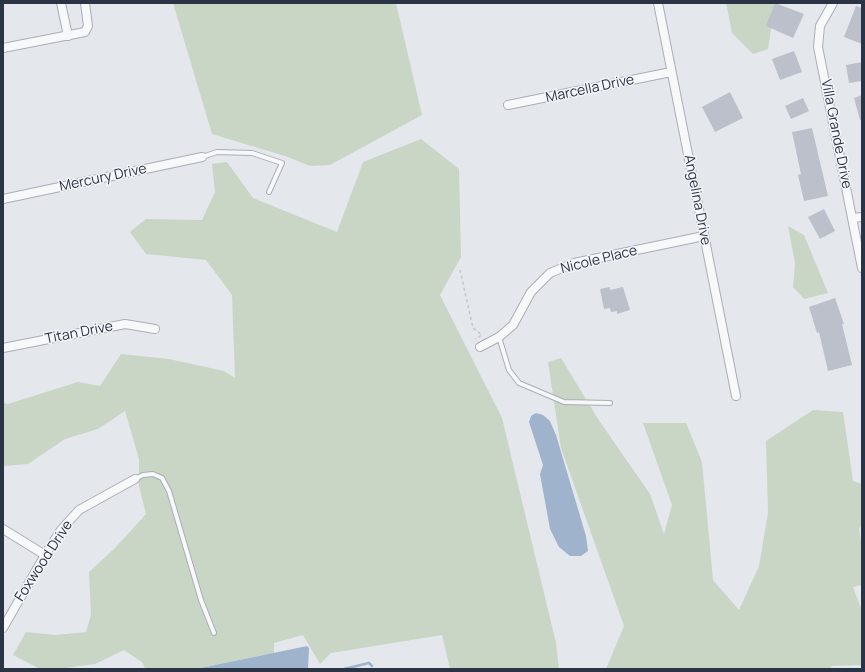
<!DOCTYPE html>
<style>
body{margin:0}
#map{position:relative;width:865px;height:672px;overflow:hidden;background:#e4e7ec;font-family:Manrope,sans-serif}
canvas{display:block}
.frame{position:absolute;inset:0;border:4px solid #2b3445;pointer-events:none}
</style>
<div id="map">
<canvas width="865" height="672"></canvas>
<div class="frame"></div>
</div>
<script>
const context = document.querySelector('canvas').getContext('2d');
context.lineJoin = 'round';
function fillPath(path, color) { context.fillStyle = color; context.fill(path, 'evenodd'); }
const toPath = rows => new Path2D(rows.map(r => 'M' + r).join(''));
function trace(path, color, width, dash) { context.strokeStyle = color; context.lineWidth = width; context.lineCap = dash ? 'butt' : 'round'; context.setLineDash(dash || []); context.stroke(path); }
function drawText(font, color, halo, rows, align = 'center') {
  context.font = font + ' Manrope,sans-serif'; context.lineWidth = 3; context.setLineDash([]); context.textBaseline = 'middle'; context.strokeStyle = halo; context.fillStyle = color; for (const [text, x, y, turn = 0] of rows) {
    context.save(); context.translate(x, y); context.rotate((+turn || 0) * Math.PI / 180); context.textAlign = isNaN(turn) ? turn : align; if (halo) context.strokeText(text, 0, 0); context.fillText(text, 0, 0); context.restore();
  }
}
fillPath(toPath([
 [173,3,396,3,422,115,330,165,310,166,285,156,212,134],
 [726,3,775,3,768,49,753,54,732,33],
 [421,139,459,169,461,257,440,295,502,418,556,643,559,669,450,669,442,635,331,653,320,664,303,635,274,643,274,653,196,669,145,669,143,663,124,650,95,664,58,669,38,668,13,655,26,632,55,635,86,632,91,615,89,572,115,548,146,514,139,486,139,459,125,411,98,429,65,439,28,464,3,466,3,403,8,404,78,382,100,386,121,354,169,359,224,371,235,378,232,295,206,260,146,254,130,232,146,219,202,220,215,192,212,164,227,162,253,198,337,232,363,162],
 [788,226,804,235,828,293,804,299,793,287,795,263],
 [561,358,598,419,650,494,664,534,672,505,643,423,686,423,702,462,713,580,739,610,759,566,768,513,766,441,813,410,843,412,853,481,862,484,862,523,859,529,862,547,862,585,853,587,862,611,862,665,832,666,830,669,606,669,624,626,561,448,548,362]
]), '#c9d6c5');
fillPath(toPath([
 [536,413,543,415,550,421,556,435,586,536,588,551,581,556,570,556,559,547,550,529,540,474,543,465,529,422,531,416],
 [307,646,309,648,308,669,196,669]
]), '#9fb4cc');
trace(toPath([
 [344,669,369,663,372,666]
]), '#9fb4cc', 2.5);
fillPath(toPath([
 [775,3,804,14,793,38,766,26],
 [856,6,862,8,862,44,844,37],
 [794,51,802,72,780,80,772,59],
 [862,62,862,81,849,83,846,65],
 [730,92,743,118,715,132,702,107],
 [862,95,862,120,860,120,854,98],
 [803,98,809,111,791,119,785,106],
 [812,128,828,196,804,201,798,175,801,174,792,132],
 [824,209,835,231,820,239,808,217],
 [610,287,610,290,623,287,630,310,617,314,617,311,611,312,610,308,604,309,600,289],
 [835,298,844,324,842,324,852,365,828,371,819,332,817,333,809,307]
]), '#bbc0ca');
const service = toPath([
 [202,157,217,152,252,153,282,163,269,192],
 [499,337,509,370,519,383,564,402,610,403],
 [135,479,143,475,153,474,162,478,169,491,201,600,214,633]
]);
const minor = toPath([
 [61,3,68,36],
 [658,3,736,396],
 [833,3,820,26,818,47,862,268],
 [3,48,85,32,88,26,85,3],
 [508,105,671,72],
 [3,199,202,157],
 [853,218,862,217],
 [480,347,499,337,513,325,531,292,550,273,574,263,704,236],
 [3,348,125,324,155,329],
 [3,529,45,555],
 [3,628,45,555,61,530,79,510,135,479]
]);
trace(service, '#a9aeb7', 6);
trace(minor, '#a9aeb7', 10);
trace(toPath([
 [460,270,473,328,482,335,475,339]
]), '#c2c5cb', 1.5, [3, 3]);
trace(service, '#f7f8fa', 4);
trace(minor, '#f7f8fa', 8);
drawText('14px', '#2b3445', '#f4f6f9', [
 ["Marcella Drive",590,89,-12],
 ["Villa Grande Drive",836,134,79],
 ["Mercury Drive",103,178,-12],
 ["Angelina Drive",697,200,79],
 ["Nicole Place",599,260,-14],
 ["Titan Drive",79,333,-11],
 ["Foxwood Drive",44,561,-57]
]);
</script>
